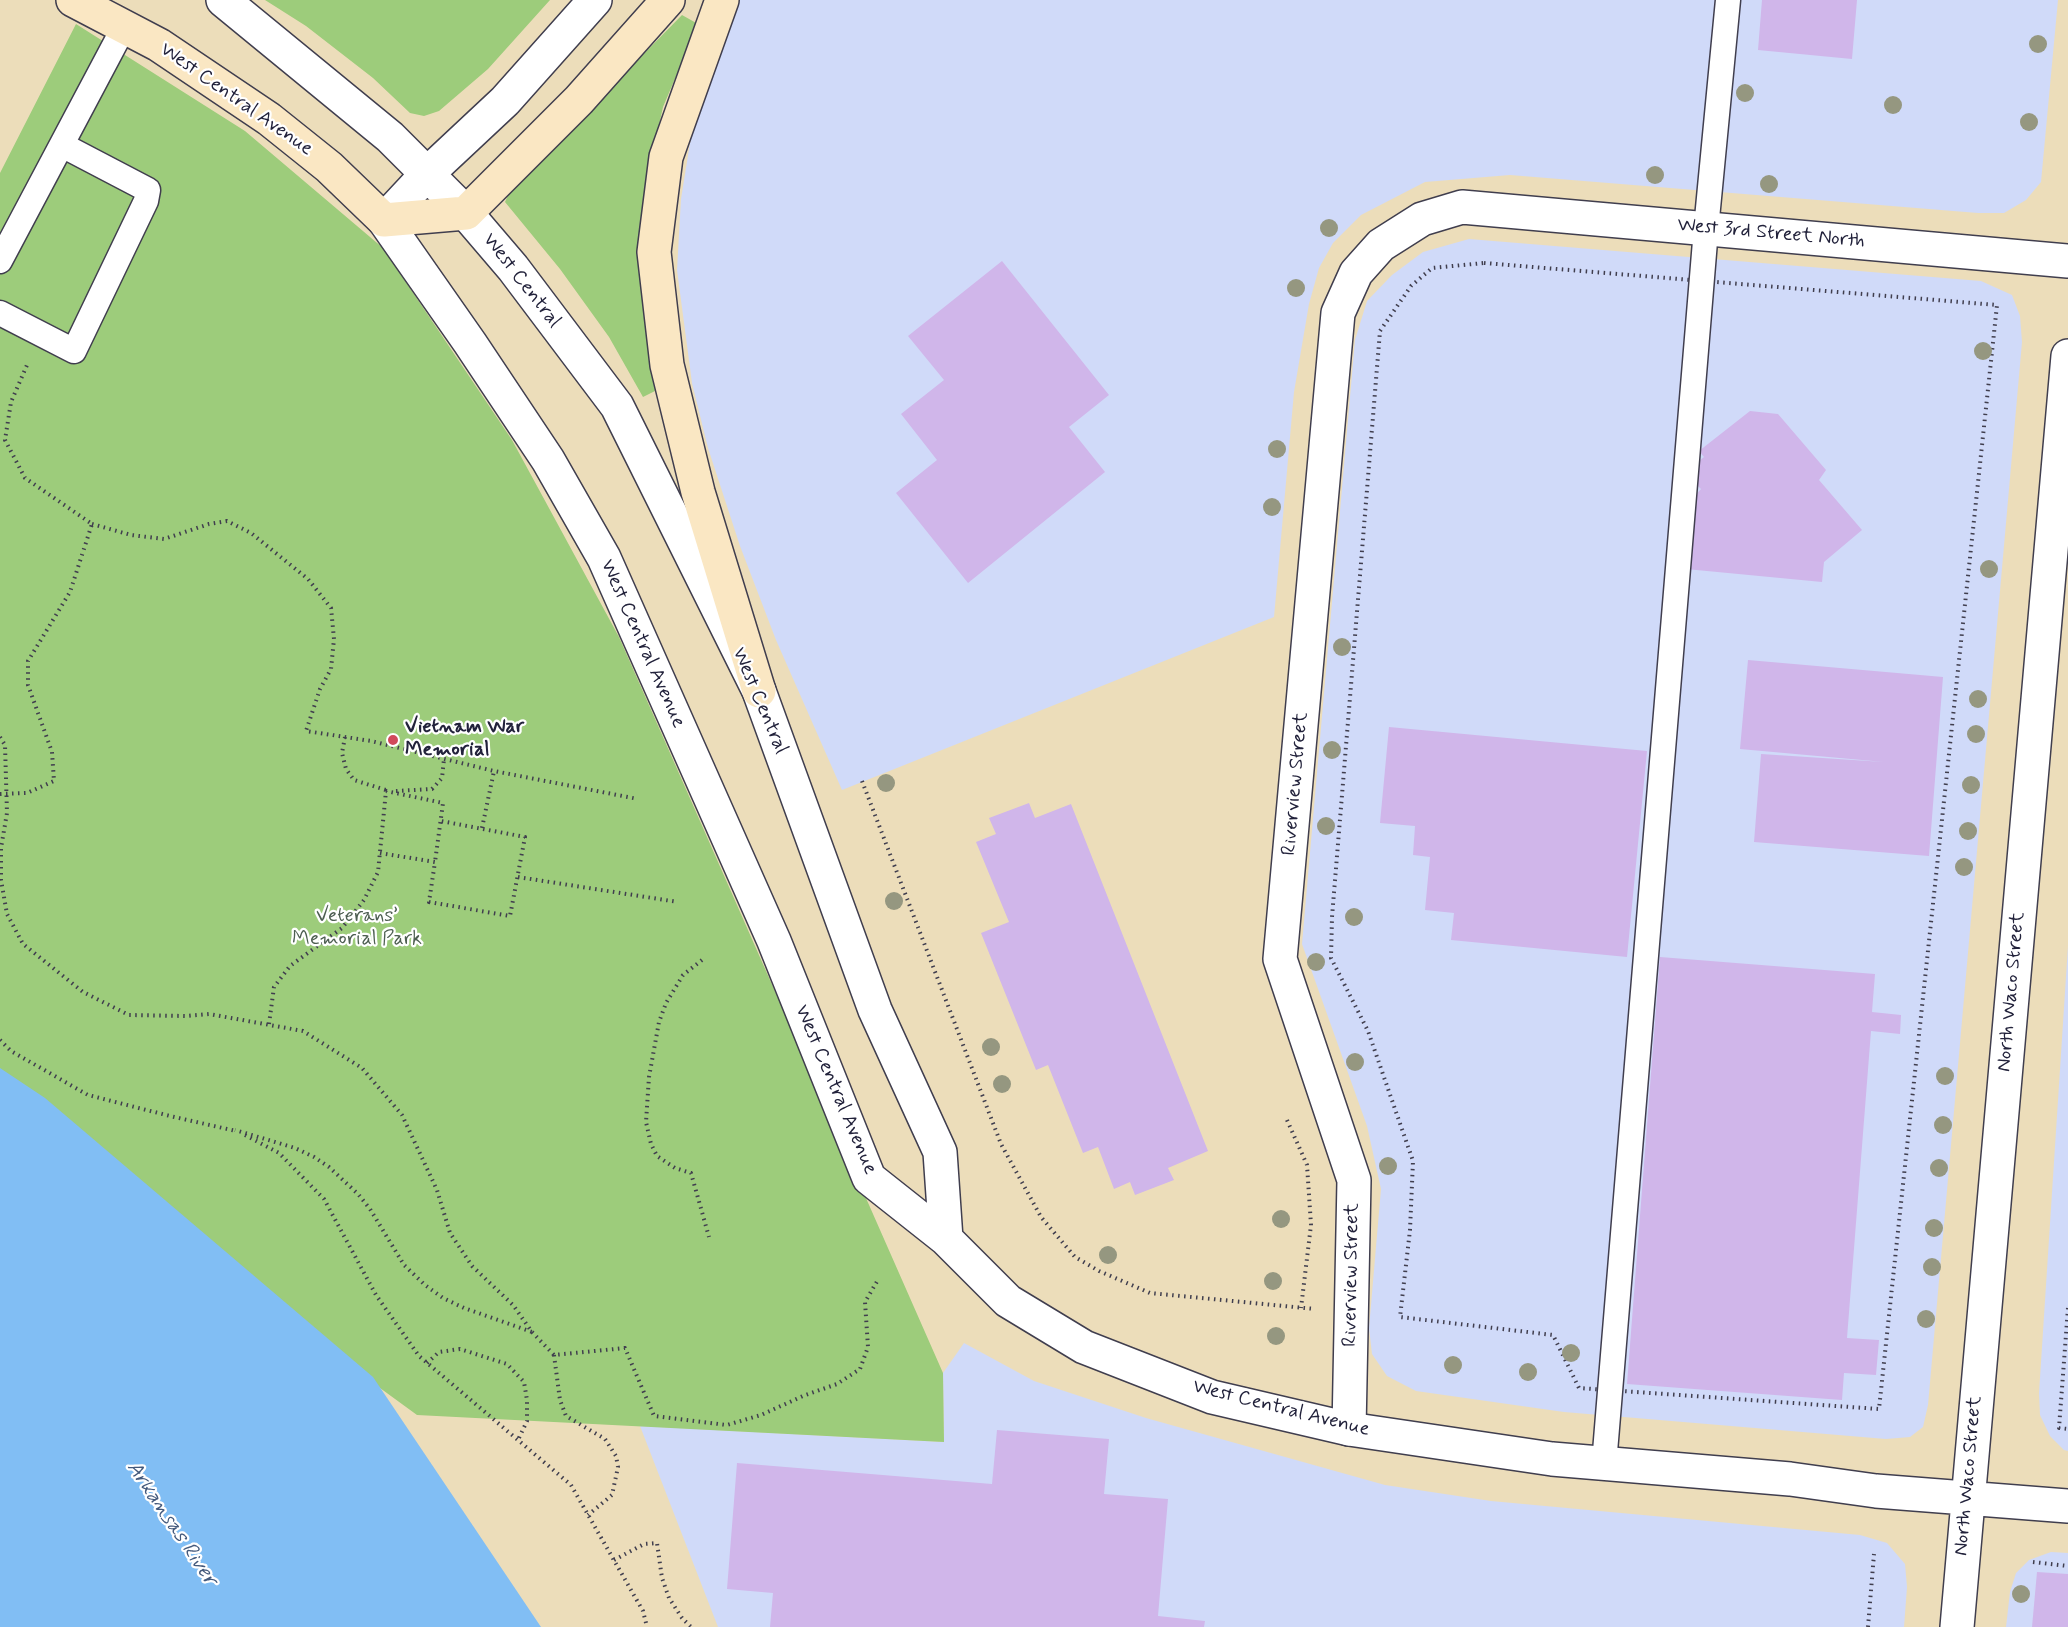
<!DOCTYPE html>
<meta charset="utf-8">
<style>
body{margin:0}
canvas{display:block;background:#ecddba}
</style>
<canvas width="2068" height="1627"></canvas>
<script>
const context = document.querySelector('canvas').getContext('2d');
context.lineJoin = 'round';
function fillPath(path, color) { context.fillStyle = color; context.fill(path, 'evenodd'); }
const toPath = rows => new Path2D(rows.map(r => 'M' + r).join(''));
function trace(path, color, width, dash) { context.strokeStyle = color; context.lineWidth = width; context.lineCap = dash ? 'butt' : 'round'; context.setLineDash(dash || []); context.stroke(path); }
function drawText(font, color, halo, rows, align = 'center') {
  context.font = font + ' Mynerve,sans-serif'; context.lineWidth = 4.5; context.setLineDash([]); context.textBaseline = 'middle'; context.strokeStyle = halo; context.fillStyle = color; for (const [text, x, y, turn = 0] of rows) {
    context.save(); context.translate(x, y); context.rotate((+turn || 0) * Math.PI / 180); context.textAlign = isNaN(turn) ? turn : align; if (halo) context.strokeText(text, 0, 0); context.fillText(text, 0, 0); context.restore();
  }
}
fillPath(toPath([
 [739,0,2058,0,2041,182,2026,200,2004,213,1978,213,1510,175,1425,182,1361,215,1333,243,1319,268,1309,304,1294,392,1274,617,842,790,776,640,740,546,708,448,692,383,677,270,681,199,690,143,707,77],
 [1469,239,1981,281,2012,295,2020,316,2022,342,1928,1405,1923,1427,1910,1437,1886,1439,1564,1412,1416,1391,1387,1376,1372,1354,1369,1328,1381,1189,1367,1126,1302,944,1355,340,1367,301,1392,275,1423,252],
 [2068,946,2068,1451,2064,1450,2050,1436,2040,1415,2039,1393],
 [964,1343,1034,1381,1146,1418,1385,1485,1491,1501,1860,1535,1887,1543,1905,1564,1907,1587,1904,1627,718,1627,640,1426,944,1442,943,1373],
 [2051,1552,2068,1553,2068,1627,2006,1627,2010,1592,2016,1573,2029,1560]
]), '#d0daf9');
fillPath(toPath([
 [265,0,550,0,488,69,439,111,424,116,410,113,373,78,306,26],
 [682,15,698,24,663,107,646,184,643,269,655,391,643,397,609,337,560,269,505,202,511,189],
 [76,24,245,131,383,248,512,440,619,637,943,1373,944,1442,417,1415,0,1111,0,173]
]), '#9dcc7b');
fillPath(toPath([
 [0,1068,45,1098,373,1377,541,1627,0,1627]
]), '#81bef4');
fillPath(toPath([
 [1762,0,1857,0,1852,59,1758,50],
 [1002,261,1109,395,1069,427,1105,472,968,583,896,493,937,460,901,414,944,380,908,336],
 [1750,411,1778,414,1826,470,1819,480,1862,530,1824,562,1822,582,1686,569,1693,498,1701,489,1691,479,1693,466,1704,457,1699,451],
 [1748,660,1943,677,1929,856,1754,842,1761,754,1884,762,1740,749],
 [1389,727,1647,751,1627,957,1451,940,1454,913,1425,910,1430,857,1413,855,1415,826,1380,823],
 [1029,803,1035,818,1071,804,1208,1151,1168,1168,1174,1180,1135,1195,1130,1182,1114,1189,1098,1147,1083,1153,1048,1065,1036,1070,981,933,1009,922,976,842,996,834,989,818],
 [1660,957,1875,974,1872,1012,1901,1015,1900,1034,1871,1031,1847,1338,1879,1340,1876,1375,1844,1373,1842,1400,1627,1384],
 [997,1430,1109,1439,1104,1494,1168,1499,1158,1616,1205,1621,1204,1627,770,1627,773,1593,727,1589,737,1463,992,1484],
 [2037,1572,2068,1574,2068,1627,2032,1627]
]), '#d0b6ea');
const service = toPath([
 [0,261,124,27],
 [0,313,74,351,146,201,148,190,62,145],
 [1604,1464,1706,229,1728,0]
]);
const minor = toPath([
 [1349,1429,1354,1180,1280,959,1338,313,1356,273,1381,245,1422,219,1462,207,2068,261]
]);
const tertiary = toPath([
 [223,0,390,137,466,213,513,268,617,406,759,691,875,1010,940,1152,946,1239],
 [595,0,505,101,427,174,384,220,470,343,548,460,604,558,774,941,869,1178,946,1239,1008,1301,1084,1347,1212,1397,1349,1429,1552,1459,1790,1479,1876,1491,2068,1506],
 [1957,1627,2068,356]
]);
const secondary = toPath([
 [73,0,159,45,269,119,329,167,384,220,466,213,579,100,668,0],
 [722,0,666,157,654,252,667,365,698,492,759,691]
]);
trace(service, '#403e4e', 27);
trace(minor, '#403e4e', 36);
trace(tertiary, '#403e4e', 36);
trace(secondary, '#403e4e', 36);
trace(toPath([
 [1484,263,1997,305,1879,1409,1579,1388,1553,1335,1400,1317,1410,1230,1413,1161,1368,1031,1331,958,1332,917,1380,331,1411,286,1432,268,1484,263],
 [92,524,131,535,164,539,209,524,227,521,251,533,308,579,331,608,334,639,331,669,320,689,306,731,371,741,494,771,638,799],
 [0,737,5,745,7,813,1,848,1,880,7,914,23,944,83,992,129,1015,185,1016,209,1014,303,1031,362,1068,402,1115,437,1190,450,1233,472,1266,513,1305,532,1332,464,1308,443,1298,425,1285,404,1265,370,1209,358,1194,329,1167,314,1157,295,1148,235,1130],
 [345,737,342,753,346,769,354,780,389,791],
 [862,781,1001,1144,1041,1217,1075,1257,1099,1271,1150,1293,1315,1309],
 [396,791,432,789,442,778,444,759],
 [0,794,27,793,54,781,52,752,28,685,28,661,70,592,92,524,25,478,5,440,11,402,27,365],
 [482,828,494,771],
 [380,853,435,862,429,902,510,916,525,837,441,821],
 [518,877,678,902],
 [702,960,683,975,666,1003,659,1022,649,1077,646,1122,651,1144,657,1156,675,1168,691,1173,709,1237],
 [269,1024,274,987,290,966,342,928,364,900,378,872,386,791,443,803,435,862],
 [0,1040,11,1051,88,1095,170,1116,236,1131],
 [1287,1120,1307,1165,1311,1225,1301,1308],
 [245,1135,279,1153,324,1199,376,1295,419,1356,571,1485,643,1611,647,1627],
 [2068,1308,2059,1428,2068,1429],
 [532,1332,554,1355,625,1348,654,1416,727,1425,761,1415,803,1396,837,1384,860,1369,868,1347,865,1302,879,1278],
 [554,1355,560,1400,566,1416,605,1439,616,1456,618,1467,612,1495,588,1515],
 [427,1363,439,1352,460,1349,507,1364,524,1382,527,1400,527,1421,518,1440],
 [614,1560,644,1544,657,1543,662,1578,669,1598,682,1618,691,1627],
 [2033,1562,2068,1566],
 [1868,1627,1874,1554]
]), '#403e4e', 4, [1.5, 4.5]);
trace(service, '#fff', 24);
trace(minor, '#fff', 33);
trace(tertiary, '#fff', 33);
trace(secondary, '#fae7c3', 33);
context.fillStyle = '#959780';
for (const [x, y] of [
 [2038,44],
 [1745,93],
 [1893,105],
 [2029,122],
 [1655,175],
 [1769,184],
 [1329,228],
 [1296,288],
 [1983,351],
 [1277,449],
 [1272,507],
 [1989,569],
 [1342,647],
 [1978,699],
 [1976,734],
 [1332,750],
 [886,783],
 [1971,785],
 [1326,826],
 [1968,831],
 [1964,867],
 [894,901],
 [1354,917],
 [1316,962],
 [991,1047],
 [1355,1062],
 [1945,1076],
 [1002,1084],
 [1943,1125],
 [1388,1166],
 [1939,1168],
 [1281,1219],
 [1934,1228],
 [1108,1255],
 [1932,1267],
 [1273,1281],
 [1926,1319],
 [1276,1336],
 [1571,1353],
 [1453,1365],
 [1528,1372],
 [2021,1594]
]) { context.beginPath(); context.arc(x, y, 9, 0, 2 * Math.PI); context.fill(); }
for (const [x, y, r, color] of [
 [393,740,6,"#d1495b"]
]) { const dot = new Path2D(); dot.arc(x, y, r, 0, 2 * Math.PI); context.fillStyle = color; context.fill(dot); trace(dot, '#fff', 2); }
drawText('20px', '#22223b', '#fff', [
 ["West Central Avenue",236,100,35],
 ["West 3rd Street North",1771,234,5],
 ["West Central",521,281,52],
 ["West Central Avenue",642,644,66],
 ["West Central",759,701,67],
 ["Riverview Street",1296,784,-85],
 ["North Waco Street",2012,992,-85],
 ["West Central Avenue",835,1090,67],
 ["Riverview Street",1352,1275,-89],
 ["West Central Avenue",1281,1409,14],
 ["North Waco Street",1969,1476,-85]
]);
drawText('bold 20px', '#22223b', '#fff', [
 ["Vietnam War",405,728],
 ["Memorial",405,751]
], 'left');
drawText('20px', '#4d5e51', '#fff', [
 ["Veterans’",357,917],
 ["Memorial Park",357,940]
]);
drawText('italic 21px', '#43597c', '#fff', [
 ["Arkansas River",171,1524,56]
]);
</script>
